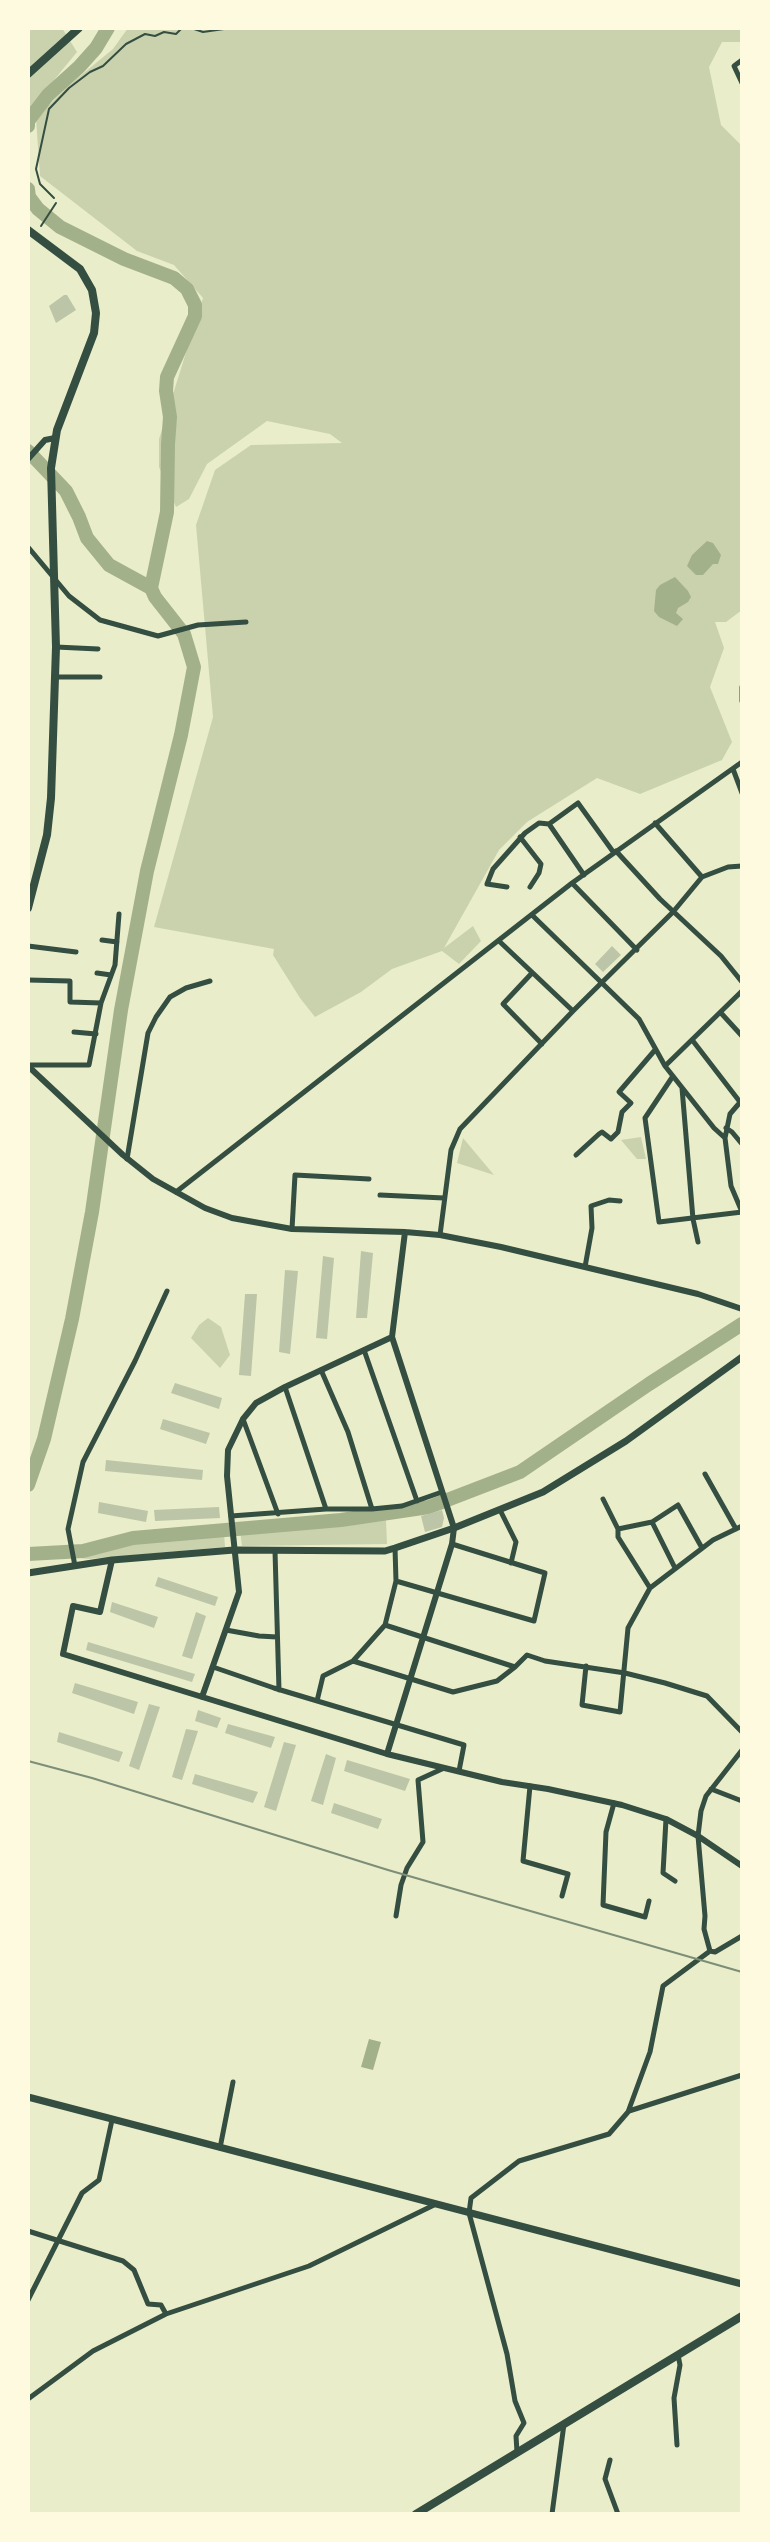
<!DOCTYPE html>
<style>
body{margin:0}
#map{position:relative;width:770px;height:2542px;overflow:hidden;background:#e9edc9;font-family:"Zilla Slab",serif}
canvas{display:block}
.frame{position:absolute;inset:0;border:30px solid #fefae0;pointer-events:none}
</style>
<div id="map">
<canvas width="770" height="2542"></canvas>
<div class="frame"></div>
</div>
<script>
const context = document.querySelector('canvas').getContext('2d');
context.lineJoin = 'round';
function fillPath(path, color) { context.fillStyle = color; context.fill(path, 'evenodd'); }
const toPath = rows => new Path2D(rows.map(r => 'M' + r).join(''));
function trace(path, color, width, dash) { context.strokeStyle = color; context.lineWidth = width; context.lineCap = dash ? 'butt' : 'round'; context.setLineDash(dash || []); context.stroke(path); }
fillPath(toPath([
 [28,28,62,28,77,52,36,102,28,131],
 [128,28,742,28,742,42,722,42,709,67,721,125,742,146,742,610,726,622,715,622,724,648,710,687,732,742,722,760,640,794,597,778,527,822,499,850,444,948,473,926,481,941,459,964,442,951,392,969,361,992,315,1017,300,998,273,955,274,949,154,927,213,717,196,525,215,470,251,445,342,443,330,434,267,421,207,464,189,499,176,507,159,467,159,439,203,298,174,265,137,251,40,176,36,118,68,86,113,49],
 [641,1137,646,1159,637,1159,621,1140],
 [463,1138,494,1175,457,1163],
 [208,1318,221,1327,230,1355,220,1368,191,1338,199,1325],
 [386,1520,387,1544,242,1546,240,1530],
 [224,1533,225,1547,88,1559,80,1558,79,1555,131,1540]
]), '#cad2ad');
fillPath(toPath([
 [707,541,713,543,721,555,718,564,713,564,703,575,696,575,687,566,692,555],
 [675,577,688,591,691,597,688,602,678,608,676,613,683,619,677,626,659,617,654,611,656,590,660,585],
 [369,2039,381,2042,373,2070,361,2067]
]), '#a3b18a');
trace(toPath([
 [28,126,28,121,48,95,79,67,96,48,108,28],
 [28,189,29,197,38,209,60,227,124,259,174,278,187,289,195,305,195,316,167,377,166,391,170,417,168,444,167,512,151,588,155,597,184,634,194,667,181,735,147,871,121,1010,92,1212,72,1319,44,1439,28,1485],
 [28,451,66,491,79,517,87,538,109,565,151,588],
 [28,1554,83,1551,133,1538,341,1520,429,1507,520,1472,649,1384,742,1324]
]), '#a3b18a', 14);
fillPath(toPath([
 [64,295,67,295,76,310,56,323,49,306],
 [612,946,621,955,603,972,595,964],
 [361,1251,373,1253,367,1318,356,1318],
 [323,1256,334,1258,327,1339,316,1338],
 [285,1270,298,1271,290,1354,279,1352],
 [245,1294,257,1294,251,1376,239,1375],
 [175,1383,222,1398,219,1409,171,1393],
 [163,1419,210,1433,206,1444,160,1429],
 [106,1460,203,1470,202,1480,105,1471],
 [99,1502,148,1511,146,1522,98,1513],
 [219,1507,220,1518,155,1521,154,1510],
 [442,1510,444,1518,442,1527,425,1532,421,1516],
 [158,1577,218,1597,215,1606,155,1586],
 [112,1602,158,1617,154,1628,110,1612],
 [196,1612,206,1616,192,1659,182,1656],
 [88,1642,195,1674,192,1682,86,1650],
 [75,1683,138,1702,134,1714,72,1693],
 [149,1704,160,1707,139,1770,129,1766],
 [198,1710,221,1718,217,1728,195,1721],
 [228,1724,275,1737,271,1748,225,1733],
 [186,1729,198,1731,182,1780,172,1777],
 [59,1732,123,1752,119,1762,57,1742],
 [284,1742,296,1745,276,1811,264,1807],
 [326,1754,336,1758,323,1805,311,1801],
 [347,1760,410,1779,405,1791,344,1771],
 [195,1774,258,1792,253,1803,192,1784],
 [334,1803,382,1819,378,1829,331,1813]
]), '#bcc5a7');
trace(toPath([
 [191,28,203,32,231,28],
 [54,198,40,184,36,169,49,109,69,88,90,72,103,66,126,44,145,34,155,36,164,32,176,34,182,28]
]), '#344e41', 2);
trace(toPath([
 [41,226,56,203]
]), '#344e41', 2);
trace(toPath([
 [742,60,734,66,742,83],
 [28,547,69,596,100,620,158,636,198,625,246,622],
 [56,647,98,649],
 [55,677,100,677],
 [742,687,742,701],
 [733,769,742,793],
 [655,823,702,877],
 [520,837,541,864,539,873,530,887],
 [616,851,660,899,721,956,742,982],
 [584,875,549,824,578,803,614,853],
 [572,883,637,950],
 [507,887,487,884,493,869,525,833,539,823,549,824],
 [532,915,639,1019,665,1066,714,1128,725,1138],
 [102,940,117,942],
 [499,941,573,1011],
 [28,946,76,952],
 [97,973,111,975],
 [532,973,503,1004,542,1044],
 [28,980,70,981,70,1002,101,1003],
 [721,1013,742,1036],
 [74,1032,96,1034],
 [693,1041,740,1102],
 [28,1065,89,1065,101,1003,115,965,119,914],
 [665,1066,742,991],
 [673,1076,645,1118,659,1222,742,1212],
 [682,1088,693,1219,698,1242],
 [742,1100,730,1114,725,1138,731,1186,742,1212],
 [726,1128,732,1132,742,1144],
 [576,1155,599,1134,602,1132,611,1139,618,1132,622,1112,631,1103,619,1092,655,1050],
 [127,1159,148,1033,156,1017,170,997,186,988,210,981],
 [176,1192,572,883,742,762],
 [380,1195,444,1198],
 [292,1229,295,1175,369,1179],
 [440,1235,451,1150,460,1129,573,1011,673,912,702,877,728,867,742,866],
 [585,1267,592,1228,591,1206,609,1200,620,1201],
 [364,1350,417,1501],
 [321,1370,348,1432,372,1509],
 [285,1387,326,1509],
 [243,1419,278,1514],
 [705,1474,736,1529],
 [603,1499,618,1529,618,1537,650,1588],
 [500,1510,516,1542,511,1563],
 [231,1516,326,1509,372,1509,402,1506,442,1492],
 [652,1522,675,1568],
 [618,1529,652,1522,678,1505,702,1548],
 [275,1551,279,1690],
 [75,1566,68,1529,83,1462,135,1361,167,1291],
 [396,1581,534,1621,545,1573,452,1544],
 [385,1625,515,1667,527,1655,545,1661,625,1673,665,1683,707,1696,742,1732],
 [226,1630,259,1636,277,1637],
 [353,1661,453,1692,497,1681,515,1667],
 [586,1666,582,1705,620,1712,628,1628,650,1588,713,1540,742,1526],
 [213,1667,274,1688,464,1745,459,1771],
 [317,1701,323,1676,353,1661,385,1625,396,1581,395,1548],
 [742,1750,706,1796,701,1811,698,1836,705,1916,704,1929,710,1951,715,1952,742,1936],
 [530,1786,523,1861,568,1874,562,1896],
 [711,1789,742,1801],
 [614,1803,606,1832,603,1905,645,1917,649,1901],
 [666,1819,663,1873,675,1881],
 [396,1916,401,1885,407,1868,423,1842,418,1780,442,1769],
 [629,2111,742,2075],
 [220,2148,233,2082],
 [28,2231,123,2261,134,2270,148,2304,161,2305,166,2314],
 [28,2300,82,2193,99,2180,112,2120],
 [28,2399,93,2351,166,2314,309,2266,434,2205],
 [677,2445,674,2398,680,2365,678,2355],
 [517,2452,516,2436,524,2423,515,2401,507,2354,469,2213,471,2198,519,2161,609,2134,628,2112,650,2052,663,1986,710,1951],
 [610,2460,605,2479,618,2514],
 [552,2514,564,2424]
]), '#344e41', 5);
trace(toPath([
 [28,459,45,440,55,438],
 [28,1066,123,1155,153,1179,205,1208,232,1218,292,1229,405,1232,440,1235,501,1247,698,1294,742,1309],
 [112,1560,100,1612,73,1606,63,1654,387,1754,452,1544,454,1528,392,1337,405,1232],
 [202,1697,239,1592,227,1476,228,1450,243,1419,256,1403,285,1387,392,1337],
 [387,1754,502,1782,548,1789,622,1805,666,1819,698,1836,742,1866]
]), '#344e41', 6);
trace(toPath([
 [28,1573,112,1560,234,1550,385,1551,395,1548,454,1528,543,1492,626,1441,742,1357],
 [28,2097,742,2284]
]), '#344e41', 7);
trace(toPath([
 [416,2514,742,2316]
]), '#344e41', 8);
trace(toPath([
 [28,74,79,28],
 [28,230,80,269,92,290,96,313,94,333,57,430,51,468,56,647,51,798,47,835,28,908]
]), '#344e41', 8);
trace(toPath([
 [28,1761,92,1778,388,1870,742,1972]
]), '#7c8e77', 2);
</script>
